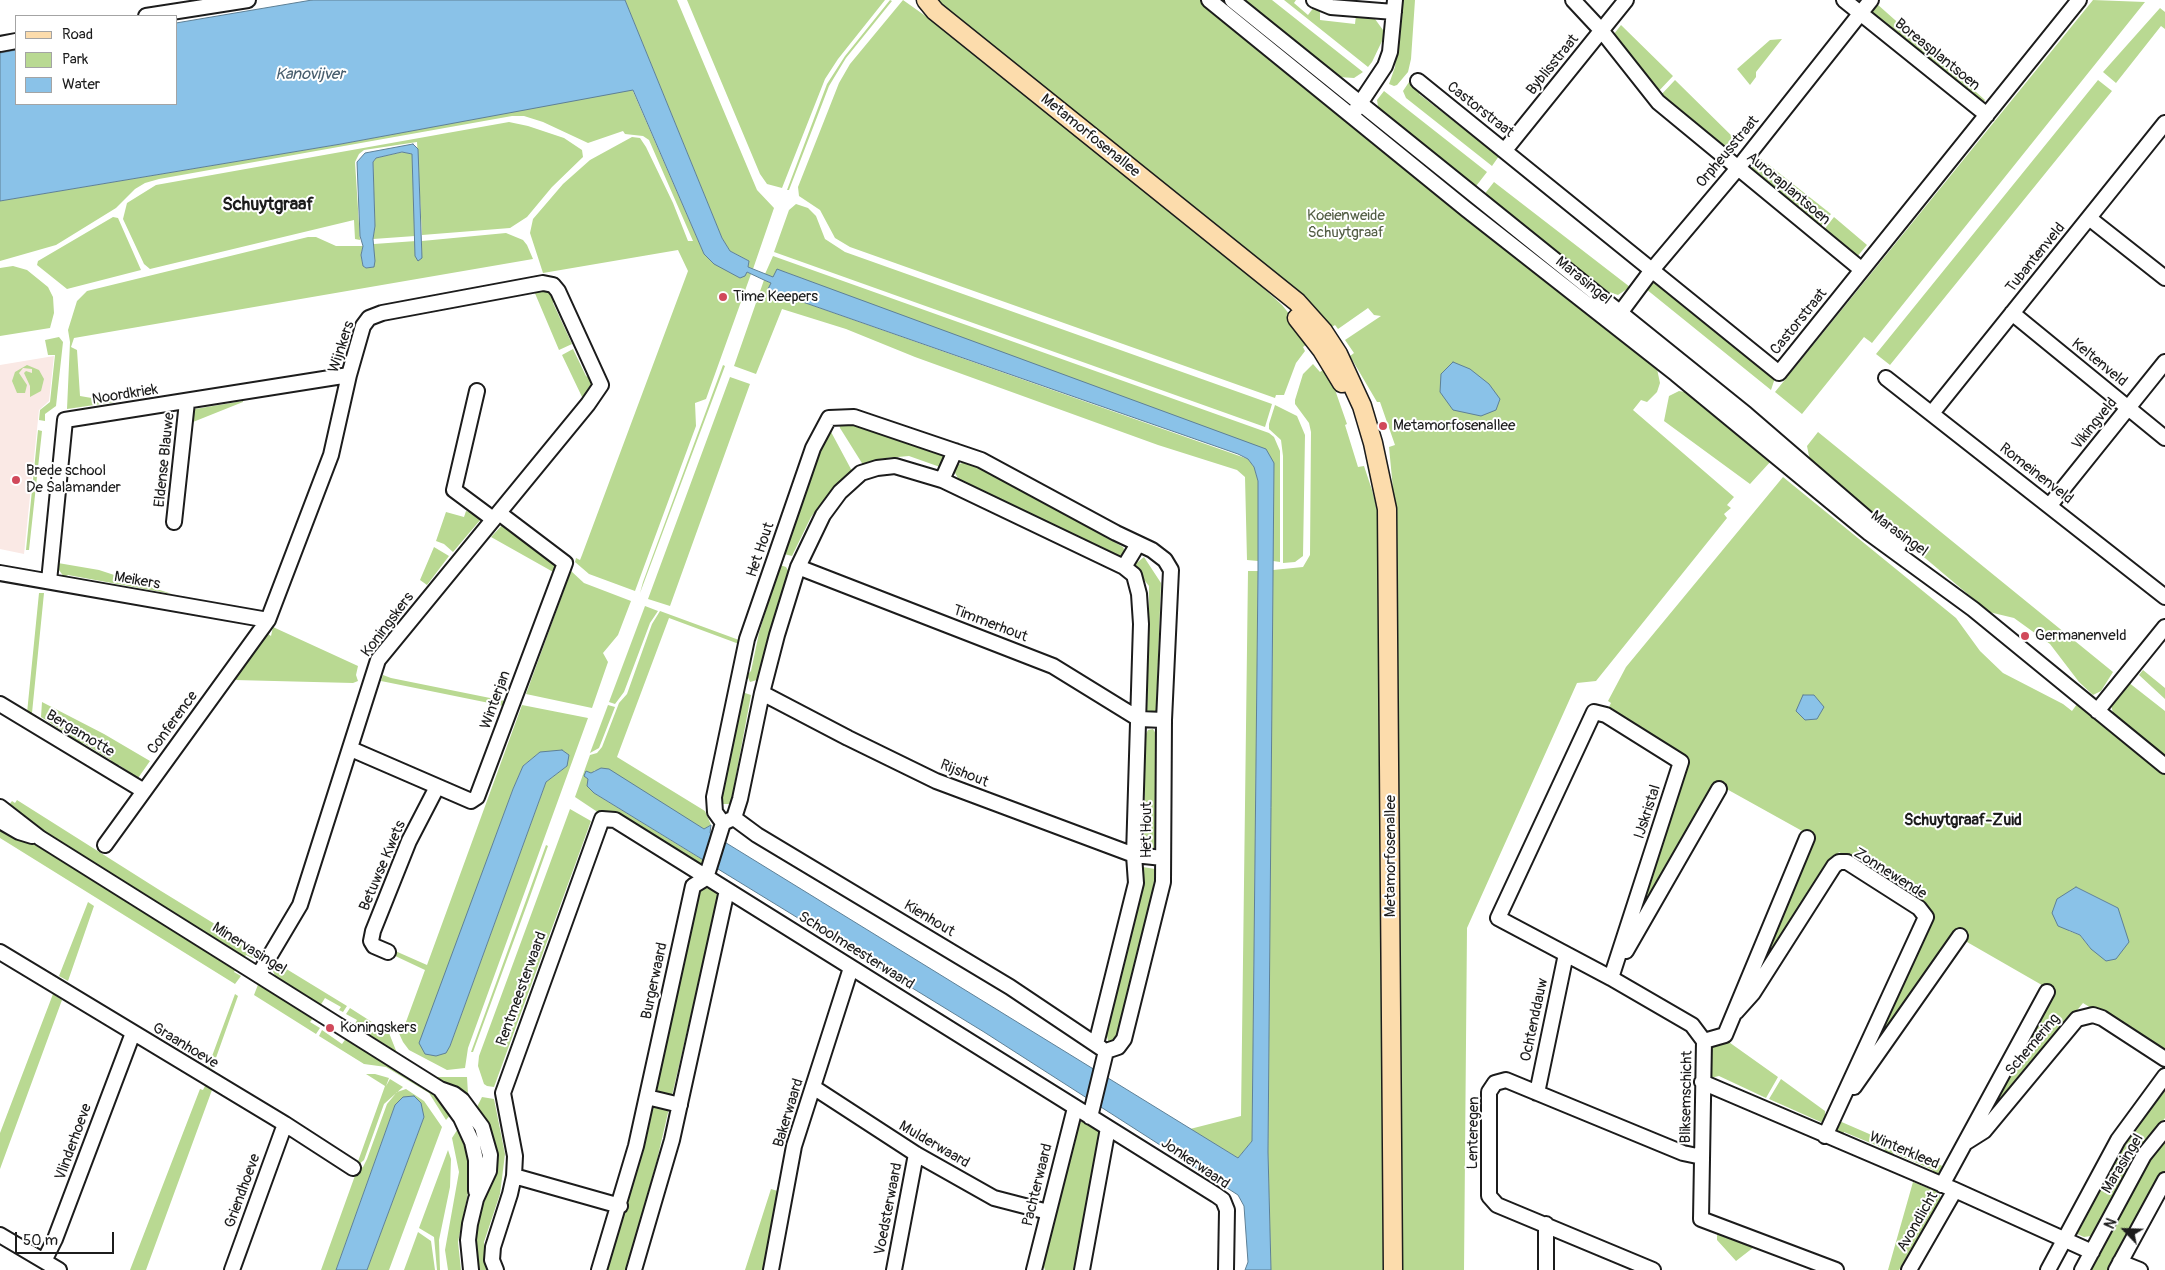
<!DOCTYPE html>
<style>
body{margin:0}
#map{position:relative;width:2165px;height:1270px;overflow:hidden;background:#fff;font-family:Pangolin,sans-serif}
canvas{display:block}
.legend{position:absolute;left:15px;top:15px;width:162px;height:90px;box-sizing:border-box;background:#fff;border:1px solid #a4a4a4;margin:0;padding:6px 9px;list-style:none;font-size:15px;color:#1c1c1c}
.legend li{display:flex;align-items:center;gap:10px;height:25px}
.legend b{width:25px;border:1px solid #a4a4a4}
.north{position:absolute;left:2100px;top:1205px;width:50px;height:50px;-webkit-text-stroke:4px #fff;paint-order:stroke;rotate:294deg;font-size:14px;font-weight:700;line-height:20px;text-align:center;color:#1c1c1c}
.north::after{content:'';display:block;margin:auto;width:18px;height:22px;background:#1c1c1c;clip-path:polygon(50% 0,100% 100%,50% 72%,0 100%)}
.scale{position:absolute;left:15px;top:1232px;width:99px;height:22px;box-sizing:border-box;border:2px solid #1c1c1c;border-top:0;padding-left:6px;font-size:15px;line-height:18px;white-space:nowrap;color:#1c1c1c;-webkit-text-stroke:4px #fff;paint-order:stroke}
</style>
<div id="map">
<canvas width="2165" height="1270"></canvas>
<ul class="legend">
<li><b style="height:6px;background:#fcdcac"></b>Road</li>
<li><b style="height:14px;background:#b9d992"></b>Park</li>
<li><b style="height:14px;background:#8ac2e8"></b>Water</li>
</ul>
<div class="north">N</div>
<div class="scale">50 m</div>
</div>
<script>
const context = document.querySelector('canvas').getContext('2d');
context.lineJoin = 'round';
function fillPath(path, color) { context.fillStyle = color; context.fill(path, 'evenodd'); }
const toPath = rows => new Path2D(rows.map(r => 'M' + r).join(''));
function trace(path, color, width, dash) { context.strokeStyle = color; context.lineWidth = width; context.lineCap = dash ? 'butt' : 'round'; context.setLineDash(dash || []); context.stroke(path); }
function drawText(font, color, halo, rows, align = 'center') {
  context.font = font + ' Pangolin,sans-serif'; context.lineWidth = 4; context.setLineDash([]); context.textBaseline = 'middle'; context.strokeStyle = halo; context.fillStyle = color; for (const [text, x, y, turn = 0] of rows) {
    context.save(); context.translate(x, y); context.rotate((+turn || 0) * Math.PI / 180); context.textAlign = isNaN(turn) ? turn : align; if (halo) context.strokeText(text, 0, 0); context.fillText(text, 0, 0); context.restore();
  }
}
fillPath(toPath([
 [54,356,49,401,39,410,24,554,0,549,0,365]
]), '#fae9e5');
fillPath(toPath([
 [625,0,677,0,757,190,774,208,753,269,748,267,749,261,730,251,722,238],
 [687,0,885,0,838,59,825,79,782,188,767,184,760,174],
 [890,0,892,1,846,58,829,86,789,190,787,190,827,84,845,56],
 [903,0,941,27,1238,265,1282,305,1311,341,1303,347,1305,351,1296,363,1284,395,1276,395,1275,398,850,247,835,238,820,210,799,196,798,187,839,83,850,64],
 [934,0,1203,0,1656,364,1660,383,1657,392,1647,402,1641,400,1633,410,1734,497,1727,505,1731,508,1724,514,1727,518,1596,681,1577,683,1467,928,1464,1270,1400,1270,1395,510,1389,447,1395,445,1380,402,1377,402,1350,356,1354,353,1345,340,1381,316,1374,315,1368,308,1338,329,1335,325,1327,330],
 [1240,0,1272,0,1363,72,1354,78,1339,77,1321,67],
 [1284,0,1296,0,1294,3,1308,15,1314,7,1320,12,1320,20,1355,24,1356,15,1375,19,1383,30,1383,39,1372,62,1368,67],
 [1401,0,1415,0,1411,59,1408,72,1397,85,1394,86,1389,84,1395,67],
 [2093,0,2145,2,1872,343,1864,337,1802,414,1775,392],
 [1877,4,1985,100,1980,106,1870,12],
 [2160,8,2165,12,2165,29,2161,26,2116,83,2103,72],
 [1621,25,1673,76,1656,94,1610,39],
 [1782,39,1756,72,1756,77,1750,85,1737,69,1770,40],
 [1675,80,1738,142,1727,155,1659,97],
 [2098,80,2112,91,1890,365,1876,354],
 [1409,82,1421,89,1419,94,1483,144,1495,148,1499,156,1492,166,1406,98,1403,91],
 [632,89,704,254,740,278,746,272,751,274,706,399,695,403,696,426,635,591,589,574,575,562,576,558,580,560,582,555,688,271,678,250,543,273,530,233,533,219,563,184,590,160,632,137,640,138,646,147,673,203,688,241,693,241,649,140,643,136,625,134,623,131,588,143,543,122,524,116,512,116,159,179,145,183,135,189,116,208,56,245,0,261,0,201,341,144],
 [1384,91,1487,172,1473,190,1379,113,1377,100],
 [509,122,528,126,564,138,582,150,583,157,552,187,527,217,510,228,422,235,417,142,364,150,359,154,355,162,360,240,355,239,354,220,150,269,144,264,123,219,127,203,156,185],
 [403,152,412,154,415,236,373,239,375,226,373,162,376,158],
 [1760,158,1831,214,1819,229,1749,171],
 [1494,182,1630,287,1618,295,1597,288,1483,196],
 [796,204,808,208,816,216,825,239,845,252,1272,404,1265,427,774,252,789,210],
 [113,217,118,218,141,270,67,289,37,265,38,261],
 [1834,217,1867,245,1856,258,1823,231],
 [506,233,523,240,527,245,533,259,74,338,71,347,77,350,80,396,115,402,67,409,70,342,68,330,77,301,87,291,308,237,316,237,336,246,363,246,361,255,363,266,366,268,374,267,374,244,416,241,415,256,422,252,422,241],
 [773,256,1269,433,1274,437,1280,451,1280,562,1273,561,1274,463,785,272,773,278,765,274],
 [13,266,27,270,48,287,53,297,54,313,50,328,0,336,0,268],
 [764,280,771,283,768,289,797,300,1248,459,1254,467,1258,481,1258,561,1247,560,1245,477,1237,470,1158,445,915,357,846,329,782,309,756,374,734,366],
 [1659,281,1776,375,1771,390,1646,289,1652,283],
 [545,290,555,297,553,303,572,344,559,350,534,291],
 [59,337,63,342,56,406,45,414,45,421,39,420,40,410,50,402,55,355,48,355,45,340],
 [573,349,586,376,594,380,593,385,583,399,562,355],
 [1313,364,1320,372,1324,369,1333,384,1347,424,1345,425,1358,467,1364,466,1372,490,1380,522,1386,1270,1271,1270,1268,1152,1273,570,1303,567,1310,555,1311,432,1309,423,1295,404,1295,400,1303,374],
 [27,365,39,370,44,379,41,391,30,397,30,386,24,373,26,371,32,373,32,369,23,368,19,373,27,385,25,393,17,393,12,381,15,372],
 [723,365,725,366,640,593,643,582],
 [730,377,750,384,670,606,648,599],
 [1679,391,1691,393,1771,461,1750,484,1664,421,1669,396],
 [243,401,243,402,188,424,189,410],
 [1275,405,1297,416,1305,435,1303,556,1295,562,1283,563,1283,456,1281,440,1269,429,1269,424],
 [843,423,886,435,937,453,943,456,943,462,940,467,909,456,886,458,875,460,865,468,840,428,839,424],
 [38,430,42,431,29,550,26,550],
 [830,430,852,471,836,484,811,517,792,556,784,554,823,444],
 [1818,432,2113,672,2101,691,2093,695,2079,682,2050,644,2014,618,1989,612,1810,461,1807,446],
 [962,463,968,463,1015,486,1123,547,1126,553,1121,558,1102,552,1103,548,965,482,960,482,954,471,957,465],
 [1783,477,1956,618,1980,651,2003,673,2063,704,2072,711,2077,704,2165,775,2165,1054,2083,1003,1985,1123,1982,1122,2054,992,1967,942,1968,938,1958,931,1861,1067,1932,915,1930,909,1839,852,1755,984,1750,988,1813,837,1714,782,1639,920,1636,919,1690,761,1611,713,1613,709,1609,707,1611,703,1608,701,1626,667],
 [2076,887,2118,908,2091,949,2080,935,2069,931],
 [466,511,473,513,475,511,481,519,453,552,444,544,436,541,446,512,464,517],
 [505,522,554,561,555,573,491,537],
 [434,547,449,556,427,585,420,580],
 [1144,557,1161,583,1156,711,1147,713,1149,586,1133,566],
 [58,563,99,570,172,594,68,575,64,577,59,570],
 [780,565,786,567,789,572,757,680,750,682,747,675,751,671,759,633],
 [571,571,584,583,631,601,618,635,603,653,608,662,592,708,526,694],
 [1248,571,1258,571,1252,1141,1238,1158,1190,1129,1241,1116],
 [39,593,44,593,32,713,27,713],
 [645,606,658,611,650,623,624,692,615,704,609,702],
 [660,611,739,640,739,644,669,618,617,757,705,811,711,825,704,829,595,770,588,779,594,793,703,860,701,867,602,815,575,797,590,755,597,753,602,747,619,703,627,694,652,624],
 [273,627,358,666,356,675,358,681,353,683,235,680,268,634,271,636],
 [2143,670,2165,688,2165,699,2139,675],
 [383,675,391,678,505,701,504,706,381,681],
 [2128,682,2165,711,2165,757,2113,713,2111,705],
 [742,692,751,695,734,786,735,793,733,804,723,804,719,799],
 [42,702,104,734,150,761,136,781,130,778,129,772,119,765,113,767,111,760,83,743,77,744,75,739,41,717],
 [522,705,588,718,468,1048,465,1068,447,1070,409,1050,403,1042,396,1027,403,1030,425,970,391,954,393,950,427,965],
 [540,752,567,766,546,782,450,1046,420,1043,513,789,523,766],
 [608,705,615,707,599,748,590,753],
 [1153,729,1156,734,1155,847,1151,853,1144,847,1145,736,1148,730],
 [17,800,161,891,262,953,254,959,246,955,244,958,64,846,8,806,12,801,15,803],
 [570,809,591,821,494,1087,487,1086,484,1084,478,1066,479,1056],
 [0,826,42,848,135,905,236,968,234,972,241,976,235,984,0,838],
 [546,845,548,846,528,902,473,1052,471,1052],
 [1143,867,1155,869,1153,892,1118,1036,1109,1046,1105,1026,1144,883],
 [703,887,716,891,718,898,657,1160,626,1270,607,1270,647,1136,694,913,692,903,698,891],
 [88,902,94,906,68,981,59,976],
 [275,962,347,1006,343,1012,339,1010,341,1007,325,998,320,1006,276,978,272,969],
 [259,982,314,1017,310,1022,320,1028,316,1034,254,995],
 [53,994,62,1000,0,1169,0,1133],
 [235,994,238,996,212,1069,208,1067],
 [350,1008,389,1033,397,1053,354,1026,357,1020,346,1014],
 [322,1030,342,1044,347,1037,428,1089,451,1114,446,1120,429,1093,386,1067,364,1064,319,1036],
 [1726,1040,1778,1077,1766,1098,1719,1076,1710,1078,1708,1074,1710,1048],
 [366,1074,375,1074,389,1078,386,1086,390,1079,403,1087,384,1104,364,1160,356,1167,385,1086],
 [437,1077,467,1077,468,1094,465,1098],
 [1781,1079,1825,1111,1825,1121,1823,1123,1769,1099],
 [205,1086,212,1090,146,1270,130,1270,200,1089,203,1090],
 [406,1089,424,1101,442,1127,389,1270,367,1270,424,1117,395,1105,336,1270,321,1270,357,1170,363,1167,367,1159,387,1104,397,1092],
 [2165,1091,2165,1118,2134,1160,2091,1236,2084,1237,2077,1234,2077,1223,2082,1225,2125,1144],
 [482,1097,494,1099,505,1154,500,1194,484,1242,486,1270,479,1270,475,1244,479,1216,488,1186,476,1109],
 [1088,1120,1102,1132,1074,1270,1045,1270,1043,1264,1078,1123],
 [1837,1120,1897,1146,1891,1159,1883,1154,1885,1149,1844,1132,1842,1137,1836,1130],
 [459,1127,468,1149,470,1168,469,1188,458,1242,461,1270,448,1270,445,1250,459,1172,452,1138],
 [2165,1140,2165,1172,2154,1186,2109,1270,2088,1270,2144,1167],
 [1899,1147,1947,1168,1941,1176,1931,1175,1933,1170,1896,1154],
 [448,1150,451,1159,450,1187,439,1240,440,1270,437,1270,434,1237,419,1228],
 [1913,1182,1938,1192,1942,1200,1899,1270,1888,1270],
 [771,1189,781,1192,767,1270,745,1270],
 [418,1232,431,1241,435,1270,404,1270],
 [1720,1232,1754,1245,1754,1247,1736,1261,1717,1240,1717,1235]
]), '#b9d992');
const water = toPath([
 [312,0,625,0,722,238,730,251,749,261,748,267,773,277,777,269,785,272,1266,449,1274,463,1268,1152,1271,1270,1245,1270,1248,1262,1244,1206,1238,1195,984,1032,594,793,587,786,588,779,584,776,586,771,591,773,601,768,609,769,704,829,711,825,710,833,1238,1158,1252,1141,1258,571,1258,481,1254,467,1248,459,1238,454,797,300,768,289,771,283,764,280,747,272,745,276,740,278,714,264,704,254,633,90,341,144,0,201,0,53,16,50,16,104,176,104,176,23,312,0],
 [413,144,418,149,422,258,418,261,415,256,412,154,402,152,376,158,373,162,375,226,373,239,375,261,374,267,366,268,363,266,361,255,363,246,360,236,357,162,365,153,413,144],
 [1453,362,1470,369,1489,384,1500,399,1496,410,1481,416,1453,410,1440,392,1441,374,1453,362],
 [1803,695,1814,695,1824,707,1817,719,1805,720,1796,711,1803,695],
 [562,750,569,755,567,766,546,782,450,1046,446,1053,436,1056,425,1054,419,1043,513,789,523,766,540,752,562,750],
 [2076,887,2118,908,2129,942,2116,959,2106,961,2091,949,2080,935,2058,926,2052,913,2057,899,2076,887],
 [414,1096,421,1103,424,1117,367,1270,336,1270,395,1105,403,1097,414,1096]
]);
fillPath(water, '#8ac2e8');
trace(water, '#5e8096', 1);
const minor = toPath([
 [1209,0,1466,209,1676,374,1869,533,1973,609,2165,766],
 [1232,0,1746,414,1899,546],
 [1314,0,1331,7,1394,12],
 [1573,0,1601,30,1658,102,1862,270],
 [1844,0,1987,115],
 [146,16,248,0],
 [0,44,16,41],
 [1418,81,1779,373,2079,0],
 [1355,111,1385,66,1390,52,1395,0],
 [1505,150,1626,0],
 [2089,218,2165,278],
 [2012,313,2165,438],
 [1617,317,1652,270,1738,168,1871,0],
 [1886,378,2165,597],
 [477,391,454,490,493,519],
 [1932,413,2165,123],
 [942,480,955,451],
 [2050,505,2165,362],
 [174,522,187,402],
 [798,567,1053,666,1139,719,1164,720],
 [1124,567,1138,544],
 [0,573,268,620],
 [49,581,65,420,349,375],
 [762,693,848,738,936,781,1134,855,1163,858],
 [0,704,144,791],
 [2097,711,2165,627],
 [351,749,471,801,477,797,565,563,499,513],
 [0,807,40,838,440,1089,454,1094,462,1100,482,1127,490,1155,489,1171,476,1199,470,1224,468,1240,471,1270],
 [734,818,757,835,1010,987,1101,1048],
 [0,821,19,832,32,836],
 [723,823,715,812,714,797,747,639,813,448,829,418,854,417,981,460,1116,533,1152,550,1165,560,1171,570,1164,720,1163,882,1124,1039,1118,1047,1106,1051],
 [105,845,268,620,331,455,349,375,363,326,369,318,382,313,543,283,553,285,558,291,601,385,588,404,378,660,300,905,259,974],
 [706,878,723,823,734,818,740,799,762,693,777,635,798,567,823,515,840,492,861,473,877,468,895,466,942,480,1124,567,1134,575,1139,594,1141,624,1134,855,1136,883,1096,1044],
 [1626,951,1719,789],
 [0,952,285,1124,353,1168],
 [388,952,374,946,371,941,373,931,409,841,437,787],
 [1611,978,1681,762,1606,715,1594,712,1498,918,1611,978,1692,1025,1704,1041,1701,1219,1836,1270],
 [1736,1012,1753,993,1834,866,1839,862,1847,862,1919,908,1926,917,1825,1136],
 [1704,1041,1725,1035,1807,838],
 [1702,1082,1955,1190,2092,1252],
 [813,1087,916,1154,994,1198,1048,1212],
 [1854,1087,1960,936],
 [440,1089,461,1118,472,1142,476,1160,476,1191],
 [1537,1093,1566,954],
 [647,1097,680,1105],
 [1090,1117,1106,1051],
 [1965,1143,1984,1131,2077,1019,2093,1015,2102,1018,2165,1059],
 [514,1176,620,1206],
 [1942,1185,2047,992],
 [0,1235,59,1270],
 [44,1261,55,1239,133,1033],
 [2120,1262,2140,1270],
 [232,1270,285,1124],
 [496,1270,492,1260,493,1247,510,1194,514,1176,515,1156,503,1093,602,819,615,820,1216,1195,1223,1200,1227,1210,1226,1270],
 [599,1270,636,1146,693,886,706,878],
 [634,1270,672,1140,727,890],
 [771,1270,794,1146,851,968],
 [894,1270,916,1154],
 [1034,1270,1075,1108],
 [1082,1270,1108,1128],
 [1546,1270,1546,1224],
 [1653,1270,1497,1205,1489,1196,1489,1092,1495,1083,1506,1080,1683,1153,1702,1157],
 [1909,1270,1955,1190],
 [2048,1270,2118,1140,2165,1076],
 [2082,1270,2144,1155,2165,1129],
 [2116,1270,2165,1180]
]);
const major = toPath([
 [926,0,935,11,1297,302,1323,331,1338,354,1362,406,1373,443,1387,509,1393,1270],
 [1297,318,1322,350,1342,383]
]);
trace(minor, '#1c1c1c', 18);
trace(major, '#1c1c1c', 21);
trace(minor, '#fff', 14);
trace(major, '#fcdcac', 18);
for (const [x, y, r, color] of [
 [723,297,5,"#d1495b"],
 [1383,426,5,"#d1495b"],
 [16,480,5,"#d1495b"],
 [2025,636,5,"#d1495b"],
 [330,1028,5,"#d1495b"]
]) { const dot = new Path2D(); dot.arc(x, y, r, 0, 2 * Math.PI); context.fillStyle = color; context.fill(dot); trace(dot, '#fff', 2); }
drawText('15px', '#1c1c1c', '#fff', [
 ["Boreasplantsoen",1937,55,39],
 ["Byblisstraat",1553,65,-51],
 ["Castorstraat",1480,110,38],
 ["Metamorfosenallee",1090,136,39],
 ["Orpheusstraat",1728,152,-50],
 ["Auroraplantsoen",1788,189,40],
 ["Tubantenveld",2036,258,-51],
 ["Marasingel",1583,281,39],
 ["Castorstraat",1799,322,-51],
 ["Wijnkers",342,347,-72],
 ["Keltenveld",2099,363,39],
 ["Noordkriek",125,395,-9],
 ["Vikingveld",2095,424,-51],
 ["Eldense Blauwe",165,460,-84],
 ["Romeinenveld",2036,474,38],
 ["Marasingel",1899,534,36],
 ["Het Hout",761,550,-71],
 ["Meikers",137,581,10],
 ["Timmerhout",990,624,21],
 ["Koningskers",388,625,-53],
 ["Winterjan",496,700,-70],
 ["Conference",173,723,-54],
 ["Bergamotte",80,734,31],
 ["Rijshout",964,774,22],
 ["IJskristal",1648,812,-72],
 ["Het Hout",1147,830,-90],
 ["Metamorfosenallee",1391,856,-90],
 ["Betuwse Kwets",383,866,-67],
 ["Zonnewende",1890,874,32],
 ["Kienhout",929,919,31],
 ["Minervasingel",249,949,32],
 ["Schoolmeesterwaard",856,951,32],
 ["Burgerwaard",655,981,-78],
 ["Rentmeesterwaard",522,989,-70],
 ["Ochtenddauw",1535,1020,-78],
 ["Schemering",2033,1045,-50],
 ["Graanhoeve",185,1046,31],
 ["Bliksemschicht",1687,1097,-89],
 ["Bakerwaard",789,1113,-73],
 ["Lenteregen",1474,1133,-89],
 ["Vlinderhoeve",74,1142,-70],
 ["Mulderwaard",934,1145,30],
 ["Winterkleed",1904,1151,23],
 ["Jonkerwaard",1195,1164,34],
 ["Marasingel",2123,1164,-59],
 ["Pachterwaard",1038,1185,-76],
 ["Griendhoeve",243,1191,-70],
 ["Voedsterwaard",889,1209,-79],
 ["Avondlicht",1918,1222,-60]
]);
drawText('15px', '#535e45', '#fff', [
 ["Koeienweide",1346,216],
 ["Schuytgraaf",1346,233]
]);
drawText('15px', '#1c1c1c', '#fff', [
 ["Time Keepers",733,297],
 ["Metamorfosenallee",1393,426],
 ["Brede school",26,471],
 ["De Salamander",26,488],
 ["Germanenveld",2035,636],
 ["Koningskers",340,1028]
], 'left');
drawText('italic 16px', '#485e6e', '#fff', [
 ["Kanovijver",310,75]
]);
drawText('bold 16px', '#1c1c1c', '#fff', [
 ["Schuytgraaf-Zuid",1963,821]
]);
drawText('bold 18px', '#1c1c1c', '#fff', [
 ["Schuytgraaf",268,205]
]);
</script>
